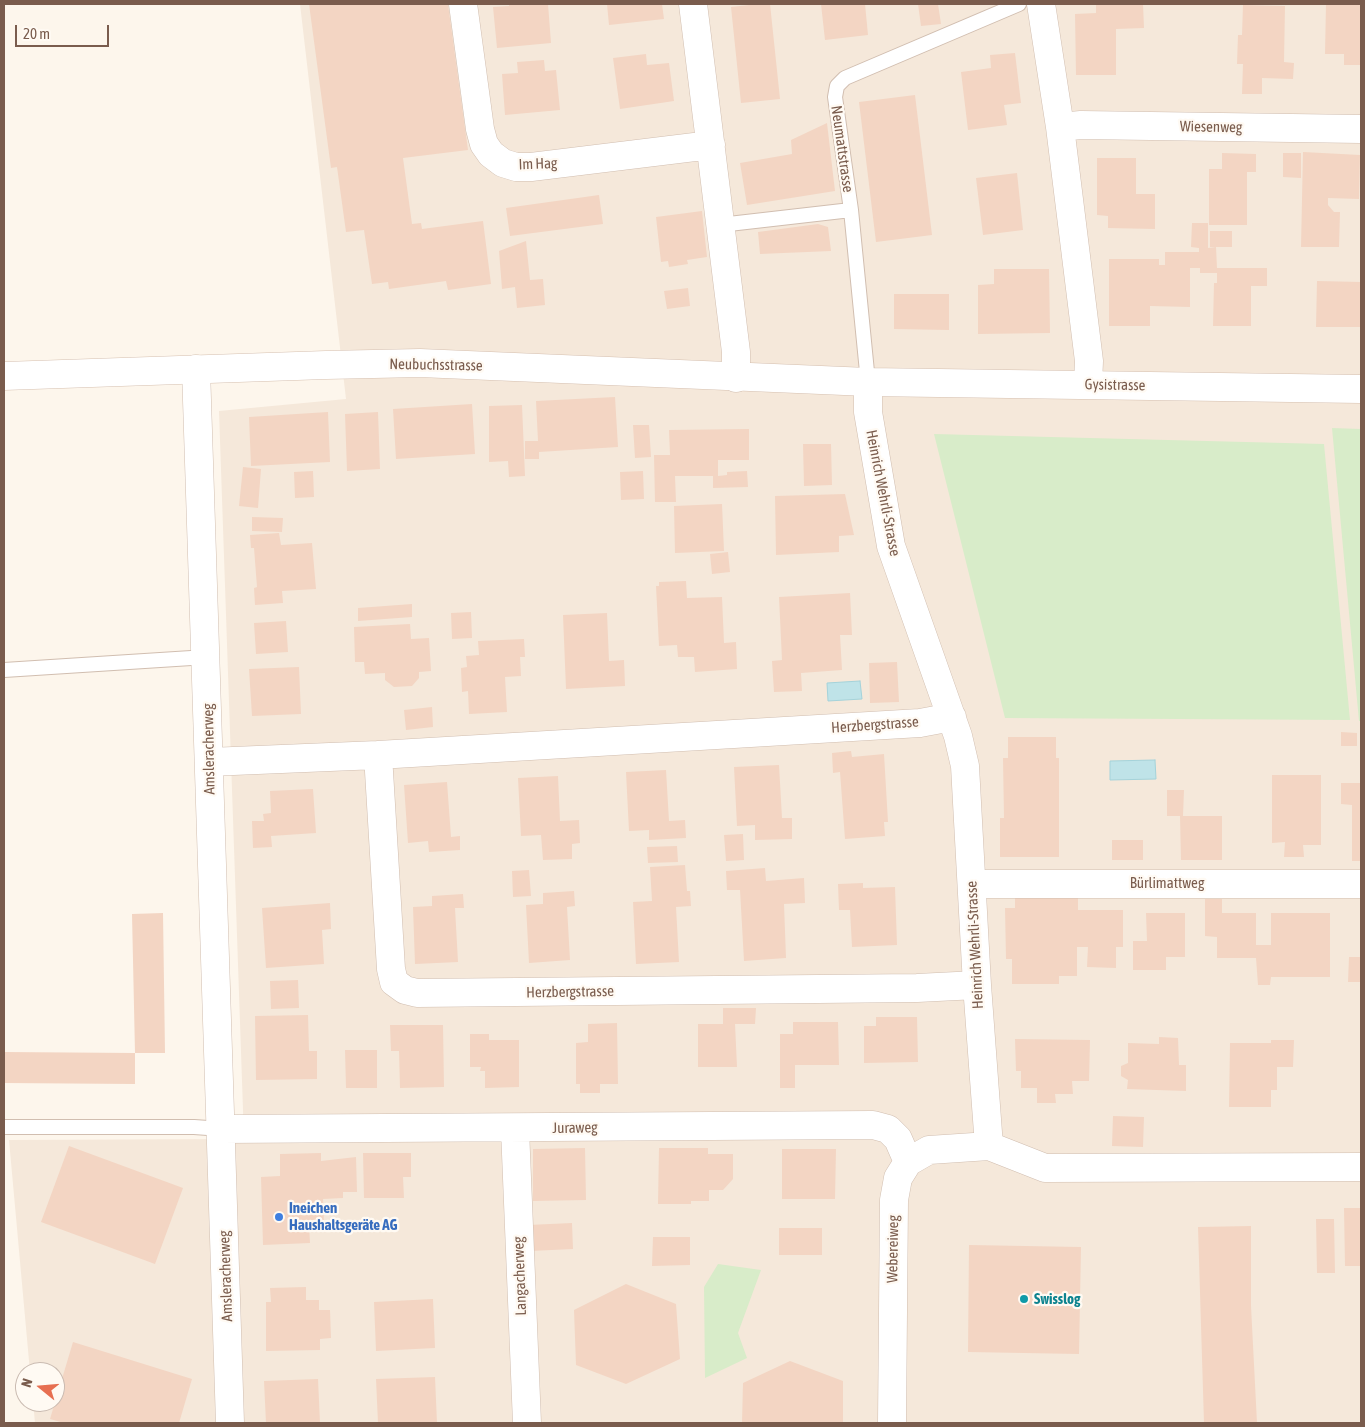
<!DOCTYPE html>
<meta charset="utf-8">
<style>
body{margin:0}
#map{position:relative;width:1365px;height:1427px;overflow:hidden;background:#fdf6ec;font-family:"Asap Condensed",sans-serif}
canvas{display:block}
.frame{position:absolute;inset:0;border:5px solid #7a5c4d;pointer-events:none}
.north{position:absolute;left:15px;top:1362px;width:50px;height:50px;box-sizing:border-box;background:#fffaf3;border:1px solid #cabbb1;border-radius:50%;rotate:287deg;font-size:14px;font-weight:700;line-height:20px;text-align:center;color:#7a5c4d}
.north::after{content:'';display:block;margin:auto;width:18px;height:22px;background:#e76f51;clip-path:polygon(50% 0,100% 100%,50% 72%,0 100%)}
.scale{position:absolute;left:15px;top:25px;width:94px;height:22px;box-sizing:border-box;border:2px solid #7a5c4d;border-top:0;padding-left:6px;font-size:15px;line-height:18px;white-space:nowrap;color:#7a5c4d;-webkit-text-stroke:4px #fffaf3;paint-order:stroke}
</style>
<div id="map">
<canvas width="1365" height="1427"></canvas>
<div class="frame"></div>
<div class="north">N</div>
<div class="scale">20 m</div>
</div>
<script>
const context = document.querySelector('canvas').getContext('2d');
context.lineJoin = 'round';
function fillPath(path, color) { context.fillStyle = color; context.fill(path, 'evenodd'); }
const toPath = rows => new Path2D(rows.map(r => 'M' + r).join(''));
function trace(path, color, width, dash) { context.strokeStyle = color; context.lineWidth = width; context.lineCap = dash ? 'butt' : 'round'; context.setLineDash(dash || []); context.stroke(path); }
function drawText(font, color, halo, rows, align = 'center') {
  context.font = font + ' "Asap Condensed",sans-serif'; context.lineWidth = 4.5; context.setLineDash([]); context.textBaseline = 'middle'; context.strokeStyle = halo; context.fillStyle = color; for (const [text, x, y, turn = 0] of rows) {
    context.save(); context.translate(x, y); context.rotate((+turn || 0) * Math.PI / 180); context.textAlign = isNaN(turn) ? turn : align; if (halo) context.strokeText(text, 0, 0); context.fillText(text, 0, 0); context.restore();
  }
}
fillPath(toPath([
 [300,4,1361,4,1361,1423,35,1423,33,1402,55,1402,55,1372,30,1372,9,1140,244,1139,219,411,346,399]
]), '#f5e8da');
fillPath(toPath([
 [1332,428,1361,429,1361,721,1359,721],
 [934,434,1324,444,1350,720,1005,718],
 [718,1264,761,1270,738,1333,747,1358,705,1378,704,1287]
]), '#d8ecc9');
const water = toPath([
 [860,681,862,699,828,701,827,683,860,681],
 [1155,760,1156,779,1110,780,1110,761,1155,760]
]);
fillPath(water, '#bfe3e8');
trace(water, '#a5d3da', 1);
fillPath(toPath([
 [309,4,448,4,468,150,403,158,412,224,421,223,422,229,483,221,491,284,448,290,446,281,389,289,388,282,372,284,364,230,346,232,337,167,331,168],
 [509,4,548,4,551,43,497,48,493,7,509,6],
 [607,4,662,4,664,19,609,25],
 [758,4,770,4,780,99,741,103,731,7],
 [821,4,865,4,868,35,825,40],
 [918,4,938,4,941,24,921,26],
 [1096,4,1143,4,1144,28,1116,29,1116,75,1076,75,1075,14,1096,13],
 [1326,4,1361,4,1361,65,1344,65,1344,54,1325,54],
 [1243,5,1285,6,1284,62,1294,63,1293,79,1262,78,1262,94,1242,94,1243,64,1237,64,1238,35,1242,35],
 [1015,53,1021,103,1004,105,1007,125,968,130,961,72,991,68,990,55],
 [646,54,647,65,669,63,674,101,620,109,613,58],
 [544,60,545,71,556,70,560,110,505,115,502,74,518,73,517,62],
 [915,95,932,235,876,242,859,102],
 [827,123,835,191,747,205,740,163,792,154,791,140],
 [1303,152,1360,155,1359,199,1328,198,1328,205,1334,212,1340,212,1339,247,1301,247],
 [1222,153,1256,154,1256,172,1247,172,1247,225,1209,225,1209,169,1222,169],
 [1283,153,1301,153,1301,178,1283,177],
 [1097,158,1136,158,1136,194,1155,194,1155,229,1108,228,1108,216,1097,215],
 [1017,173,1023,230,983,235,976,178],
 [599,195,603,224,510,236,506,208],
 [702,211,707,257,687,260,688,264,669,267,668,261,661,262,656,217],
 [1192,223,1208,223,1208,248,1216,247,1217,268,1267,268,1267,286,1251,286,1251,326,1213,326,1214,283,1217,283,1217,273,1200,273,1200,268,1190,268,1190,307,1150,306,1150,326,1109,326,1109,259,1159,259,1159,265,1165,265,1165,252,1199,252,1199,248,1191,247],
 [818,224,828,227,831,251,760,254,758,232],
 [1210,231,1232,231,1232,247,1210,247],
 [526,241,530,280,543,279,545,305,517,308,515,287,502,289,499,251],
 [994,269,1049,269,1050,333,978,334,978,285,994,284],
 [1317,281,1361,282,1361,327,1316,327],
 [688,288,690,306,667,309,664,291],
 [894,294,949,294,949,330,894,329],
 [615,397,618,447,539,452,539,459,525,459,525,441,538,441,536,401],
 [472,404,475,454,396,459,393,409],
 [522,405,525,476,509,477,508,461,489,462,489,406],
 [328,412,330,462,251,466,249,417],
 [378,412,380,469,347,471,345,414],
 [633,425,649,425,651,457,635,458],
 [749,429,749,460,718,460,718,476,727,475,727,472,747,471,748,487,713,488,713,476,675,476,676,502,655,502,654,455,670,455,669,430],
 [803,444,831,444,832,485,804,486],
 [243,467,261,469,258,508,239,506],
 [313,471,314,497,295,498,294,472],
 [643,471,644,499,621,500,620,472],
 [845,494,854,535,839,536,839,552,776,555,775,496],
 [722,504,724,551,675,553,674,506],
 [252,517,283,518,282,532,252,531],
 [279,533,281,545,312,543,316,589,282,591,283,603,255,605,254,588,257,587,254,548,251,548,250,535],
 [728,552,730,572,712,574,710,554],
 [686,581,687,598,722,597,724,643,736,642,737,669,695,672,694,657,678,657,677,645,659,646,656,586,659,586,659,582],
 [850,593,852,635,840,635,842,670,801,673,802,691,774,692,772,661,782,660,779,597],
 [412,604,412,617,358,621,358,608],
 [471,612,472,638,452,639,451,613],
 [607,613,609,661,624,660,625,686,566,689,563,615],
 [286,621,288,652,256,654,254,623],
 [410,624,411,639,429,638,431,671,419,672,419,678,412,686,394,687,385,680,385,673,365,674,364,662,355,662,354,627],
 [524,639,525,657,520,657,521,676,505,677,507,712,469,714,468,691,462,692,461,668,467,667,466,656,479,655,478,641],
 [897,662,899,702,870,703,869,663],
 [299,667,301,714,252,716,249,669],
 [432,707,433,727,406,730,404,710],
 [1341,732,1357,733,1357,746,1341,746],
 [1008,737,1056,737,1056,758,1059,758,1059,857,1000,857,1000,818,1004,818,1003,758,1008,758],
 [851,751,852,757,884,754,888,822,884,822,885,836,845,839,840,772,833,773,832,753],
 [779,765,782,818,792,818,792,839,755,840,755,825,737,826,734,767],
 [666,770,669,821,685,820,686,838,649,840,649,830,629,831,626,772],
 [1272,775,1321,775,1321,845,1303,845,1304,857,1284,857,1285,842,1272,843],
 [558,776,560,821,579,820,580,843,572,844,572,859,543,860,541,835,521,836,518,778],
 [447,782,451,837,460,836,460,850,429,852,428,841,408,843,404,785],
 [1341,783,1361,783,1361,861,1352,861,1352,805,1341,804],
 [313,789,316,833,271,836,272,847,253,848,252,821,264,821,263,814,271,813,270,791],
 [1167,790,1184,790,1183,816,1222,816,1222,860,1181,860,1180,816,1167,816],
 [743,834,744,860,726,861,724,835],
 [1112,840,1143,840,1143,860,1112,860],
 [677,846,678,862,648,863,647,847],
 [685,865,687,891,690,891,691,906,676,907,679,962,636,964,633,902,652,901,650,867],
 [765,868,766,881,804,878,805,903,784,904,786,958,744,961,740,890,727,890,726,871],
 [529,870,531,896,513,897,512,871],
 [863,883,863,888,895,887,897,945,852,947,850,910,839,910,838,884],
 [574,891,575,906,567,907,570,960,529,963,526,905,543,904,543,893],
 [463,894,464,908,455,908,458,962,415,964,413,907,432,906,432,896],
 [1015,896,1078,896,1078,910,1123,910,1123,947,1116,947,1116,968,1087,967,1088,947,1077,947,1077,976,1059,976,1059,984,1012,984,1012,959,1006,959,1005,908,1015,908],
 [1205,899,1222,899,1222,913,1256,913,1256,945,1271,945,1271,913,1330,913,1330,977,1271,977,1270,985,1258,985,1256,958,1217,958,1217,937,1205,936],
 [330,903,331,929,322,930,324,964,266,968,262,908],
 [163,913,165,1053,135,1053,135,1084,4,1083,4,1052,135,1053,132,914],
 [1146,913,1185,913,1185,957,1166,957,1166,970,1133,970,1133,941,1147,941],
 [1349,957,1361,957,1361,982,1348,982],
 [298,980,299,1008,271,1009,270,981],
 [723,1008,756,1008,755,1024,735,1024,737,1067,698,1067,698,1024,723,1024],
 [308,1015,309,1051,317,1051,317,1079,256,1080,255,1016],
 [876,1017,917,1017,918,1062,864,1063,864,1026,876,1026],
 [793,1022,838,1022,839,1065,795,1065,795,1088,780,1088,780,1034,793,1034],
 [617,1023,618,1084,600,1084,600,1093,580,1093,580,1084,576,1084,576,1043,588,1042,588,1024],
 [390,1025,443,1025,444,1087,400,1088,399,1051,391,1051],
 [470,1034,489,1034,489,1040,519,1040,519,1087,485,1088,485,1071,480,1071,481,1067,470,1067],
 [1159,1037,1178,1038,1179,1065,1186,1065,1186,1091,1127,1089,1128,1080,1121,1076,1121,1066,1128,1063,1128,1043,1159,1044],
 [1015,1039,1090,1040,1089,1081,1072,1081,1073,1094,1055,1094,1056,1103,1037,1103,1037,1088,1021,1088,1021,1071,1016,1071],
 [1271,1040,1294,1040,1293,1067,1277,1067,1277,1090,1271,1090,1271,1107,1229,1107,1230,1043,1271,1043],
 [345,1050,377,1050,377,1088,346,1088],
 [1113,1116,1144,1117,1143,1147,1112,1146],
 [69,1146,183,1188,155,1264,41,1222],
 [585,1148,586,1200,533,1201,533,1149],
 [659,1148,708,1148,708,1154,733,1154,733,1179,723,1190,709,1190,709,1201,691,1201,691,1204,658,1204],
 [782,1149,836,1149,835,1199,782,1199],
 [321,1153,321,1161,356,1157,357,1192,343,1192,343,1198,323,1199,324,1224,309,1225,310,1243,263,1245,261,1177,280,1176,280,1154],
 [363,1153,411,1153,411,1177,403,1177,404,1198,364,1198],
 [1344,1208,1361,1208,1361,1266,1345,1266],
 [1316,1219,1334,1219,1335,1273,1317,1273],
 [572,1223,573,1249,530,1251,528,1225],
 [1251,1226,1251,1306,1257,1423,1204,1423,1198,1227],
 [779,1228,822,1228,822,1255,779,1255],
 [653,1237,690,1237,690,1265,652,1266],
 [969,1245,1081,1247,1079,1354,968,1352],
 [626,1284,676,1304,680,1359,626,1384,576,1365,574,1310],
 [306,1287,306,1300,319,1300,319,1310,330,1310,331,1338,320,1339,320,1350,266,1351,266,1302,271,1302,270,1288],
 [433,1299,435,1348,376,1351,374,1302],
 [73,1342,192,1379,179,1423,64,1423,50,1419],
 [790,1361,843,1381,843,1423,742,1423,743,1383],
 [435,1377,437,1423,378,1423,376,1379],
 [318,1379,320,1423,266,1423,264,1381]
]), '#f3d5c3');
const lane = toPath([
 [720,225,851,210],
 [868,382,851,210,835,97,837,86,845,78,1019,4],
 [4,670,207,657],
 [4,1127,194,1127,222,1129]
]);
const street = toPath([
 [463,4,480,129,484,144,491,154,503,163,516,167,531,167,711,145],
 [693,4,736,352,736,378],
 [1041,4,1060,127,1089,361,1088,384],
 [1060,127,1081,125,1361,129],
 [196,369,230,1423],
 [868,382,868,412,891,546,958,736,965,766,977,985,989,1146,1045,1168,1361,1167],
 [378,755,391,969,394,982,405,990,417,993,917,988,977,985],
 [209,762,378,755,920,723,952,717],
 [972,884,1361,884],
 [222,1129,873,1125,888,1129,898,1139,908,1162],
 [515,1129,527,1423],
 [892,1423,894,1200,898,1178,908,1162,929,1150,989,1146]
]);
const secondary = toPath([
 [4,376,326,365,420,363,868,382,1361,389]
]);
trace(lane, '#d1beb0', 16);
trace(street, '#d1beb0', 29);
trace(secondary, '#d6c0b0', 29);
trace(lane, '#fff', 14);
trace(street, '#fff', 28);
trace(secondary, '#fff', 28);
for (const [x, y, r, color] of [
 [279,1217,5,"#3f7fe0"],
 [1024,1299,5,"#0f9aa8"]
]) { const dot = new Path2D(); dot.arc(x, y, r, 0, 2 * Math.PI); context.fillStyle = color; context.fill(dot); trace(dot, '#fffaf3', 2); }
drawText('15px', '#7a5c4d', '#fffaf3', [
 ["Wiesenweg",1211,127,1],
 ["Neumattstrasse",842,149,82],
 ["Im Hag",538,164,-2],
 ["Neubuchsstrasse",436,365,1],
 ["Gysistrasse",1115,385,1],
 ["Heinrich Wehrli-Strasse",883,493,79],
 ["Herzbergstrasse",875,725,-4],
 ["Amsleracherweg",209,749,-91],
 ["Bürlimattweg",1167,883],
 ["Heinrich Wehrli-Strasse",975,945,-93],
 ["Herzbergstrasse",570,992,-1],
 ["Juraweg",575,1128,-1],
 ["Webereiweg",893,1249,-89],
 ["Amsleracherweg",226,1276,-92],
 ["Langacherweg",520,1276,-92]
]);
drawText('bold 15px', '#366cbe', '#fffaf3', [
 ["Ineichen",289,1208],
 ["Haushaltsgeräte AG",289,1225]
], 'left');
drawText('bold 15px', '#0d838f', '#fffaf3', [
 ["Swisslog",1034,1299]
], 'left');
</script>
